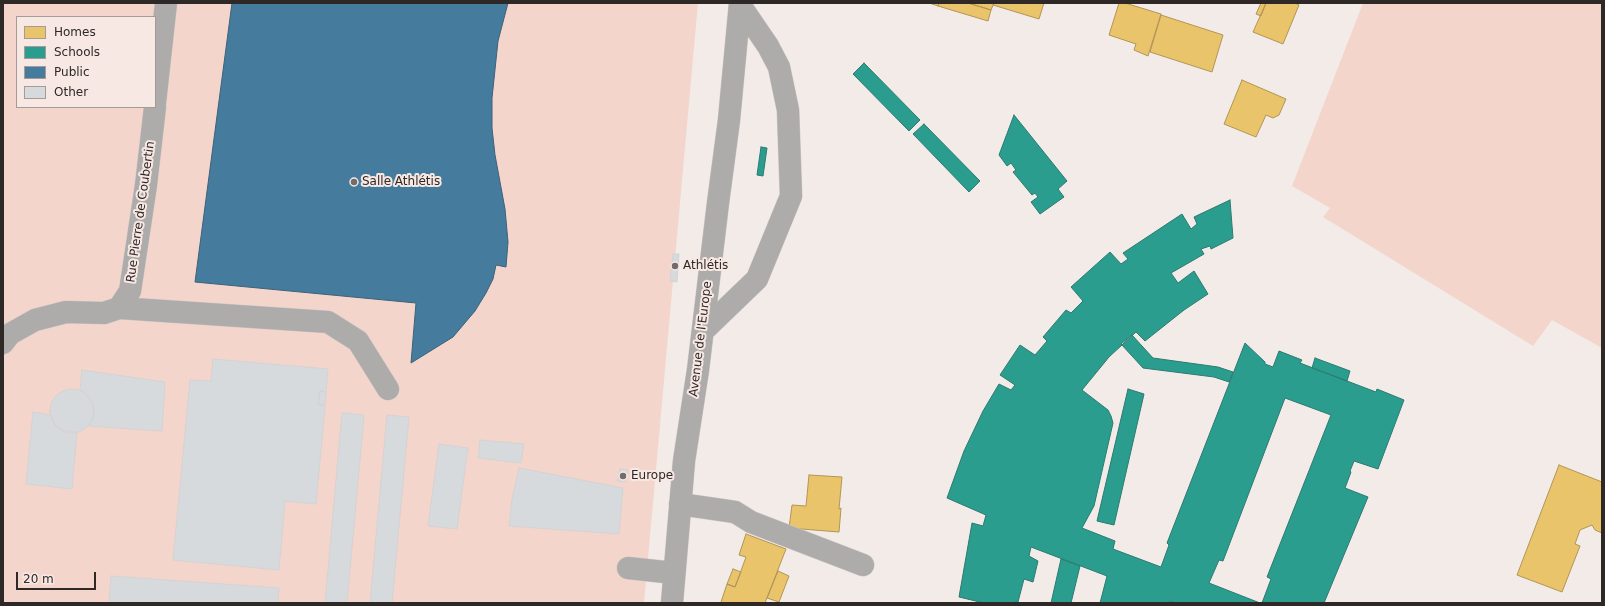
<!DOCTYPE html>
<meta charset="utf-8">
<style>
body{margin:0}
#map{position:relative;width:1605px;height:606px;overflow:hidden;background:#f3ebe8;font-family:"DejaVu Sans",sans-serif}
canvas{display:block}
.frame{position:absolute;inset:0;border:4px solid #2e2827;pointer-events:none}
.legend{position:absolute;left:16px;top:16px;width:140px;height:92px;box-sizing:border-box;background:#f7e8e4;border:1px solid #a79b98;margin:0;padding:5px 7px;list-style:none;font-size:12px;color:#2e2827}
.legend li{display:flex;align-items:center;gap:8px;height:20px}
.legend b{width:20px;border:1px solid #a79b98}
.scale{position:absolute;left:16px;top:572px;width:80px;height:18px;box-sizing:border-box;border:2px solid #2e2827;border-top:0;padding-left:5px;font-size:12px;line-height:14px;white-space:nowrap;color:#2e2827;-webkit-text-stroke:3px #f7e8e4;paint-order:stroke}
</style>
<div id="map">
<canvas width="1605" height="606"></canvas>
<div class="frame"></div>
<ul class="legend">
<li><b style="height:11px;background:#e9c46a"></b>Homes</li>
<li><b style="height:11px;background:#2a9d8f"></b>Schools</li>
<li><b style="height:11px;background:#457b9d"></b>Public</li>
<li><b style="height:11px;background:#d7dadd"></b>Other</li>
</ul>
<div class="scale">20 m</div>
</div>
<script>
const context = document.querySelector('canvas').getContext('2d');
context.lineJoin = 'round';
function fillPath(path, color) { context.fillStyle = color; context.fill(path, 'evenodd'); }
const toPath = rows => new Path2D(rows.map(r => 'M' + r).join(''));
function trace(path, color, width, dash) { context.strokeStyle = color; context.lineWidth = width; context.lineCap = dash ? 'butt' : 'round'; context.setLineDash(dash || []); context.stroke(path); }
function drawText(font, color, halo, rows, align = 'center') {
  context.font = font + ' "DejaVu Sans",sans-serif'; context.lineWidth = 4; context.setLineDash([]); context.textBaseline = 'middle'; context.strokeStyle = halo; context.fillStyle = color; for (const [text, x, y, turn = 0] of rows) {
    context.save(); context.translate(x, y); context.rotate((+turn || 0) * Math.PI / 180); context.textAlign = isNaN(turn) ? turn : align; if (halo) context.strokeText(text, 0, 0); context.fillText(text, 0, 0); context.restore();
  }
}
fillPath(toPath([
 [3,3,698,3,644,603,3,603],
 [17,17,155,17,155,107,17,107],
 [1363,3,1602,3,1602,348,1552,320,1533,346,1323,217,1330,208,1292,186]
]), '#f4d5cc');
const homes = toPath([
 [929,3,939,3,938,6,929,3],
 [939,3,968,3,991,10,988,21,938,6,939,3],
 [968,3,994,3,991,10,968,3],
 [994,3,1044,3,1039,19,993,5,994,3],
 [1119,3,1125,3,1161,14,1148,56,1134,50,1136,44,1109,35,1119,3],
 [1261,3,1266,3,1261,16,1256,14,1261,3],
 [1266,3,1295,3,1299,5,1283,44,1253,32,1266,3],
 [1161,15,1223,35,1212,72,1150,52,1161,15],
 [1242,80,1286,99,1279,115,1273,118,1266,115,1256,137,1224,124,1242,80],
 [1559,465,1602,482,1602,533,1595,530,1592,525,1580,530,1575,544,1580,546,1562,592,1517,575,1559,465],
 [809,475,842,477,839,509,841,508,839,532,789,528,792,505,806,506,809,475],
 [746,534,786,549,765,603,723,603,721,602,727,584,735,587,746,557,739,555,746,534],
 [733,569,741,572,735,587,727,584,733,569],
 [778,571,789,576,779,602,767,598,778,571]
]);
fillPath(homes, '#e9c46a');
trace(homes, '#b19556', 1);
const schools = toPath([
 [864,63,920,120,909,131,853,74,864,63],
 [1014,115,1067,181,1058,189,1064,197,1040,214,1031,202,1038,197,1035,193,1032,195,1013,172,1016,170,1011,163,1007,166,999,155,1014,115],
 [924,124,980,181,969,192,913,134,924,124],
 [761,147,767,148,763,176,757,175,761,147],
 [1230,200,1233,238,1211,249,1210,246,1201,249,1204,254,1171,273,1178,283,1194,271,1208,294,1184,310,1145,341,1136,332,1109,357,1082,390,1108,410,1111,416,1113,423,1094,506,1082,528,1115,541,1113,549,1161,567,1169,545,1167,543,1245,343,1265,362,1265,364,1273,367,1279,351,1302,360,1300,363,1347,381,1376,392,1377,389,1404,400,1378,469,1354,461,1350,471,1351,472,1345,488,1368,497,1324,603,1262,603,1271,579,1267,577,1331,415,1285,398,1223,561,1219,560,1209,583,1260,603,1175,603,1169,601,1168,603,1100,603,1107,576,1031,547,1029,556,1038,561,1033,582,1024,579,1018,602,1015,602,1014,603,984,603,959,597,972,523,983,526,986,515,947,498,964,451,983,411,999,384,1011,390,1015,385,1000,375,1020,345,1035,355,1047,341,1043,337,1066,310,1071,313,1083,301,1071,287,1110,252,1121,264,1128,259,1123,253,1182,214,1191,229,1197,224,1194,217,1230,200],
 [1132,335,1153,358,1218,367,1233,372,1229,382,1214,377,1143,368,1121,344,1132,335],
 [1315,358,1350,371,1347,381,1312,368,1315,358],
 [1128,389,1144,394,1114,525,1097,521,1128,389],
 [1061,559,1080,566,1071,603,1051,603,1061,559]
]);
fillPath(schools, '#2a9d8f');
trace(schools, '#2b7a70', 1);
const public = toPath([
 [232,3,508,3,498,41,492,98,492,128,495,155,505,209,508,242,506,267,496,265,493,279,486,293,475,311,453,337,411,363,416,303,195,282,232,3]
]);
fillPath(public, '#457b9d');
trace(public, '#3e627a', 1);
const building = toPath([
 [673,254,679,254,677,282,670,281,673,254],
 [213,359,328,369,326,392,320,391,318,405,325,405,325,407,316,504,285,501,279,570,173,560,190,380,211,381,213,359],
 [82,370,165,382,162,431,88,426,92,420,94,412,93,405,86,393,80,390,82,370],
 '50 411a22 22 0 1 1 44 0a22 22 0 1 1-44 0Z',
 [320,391,326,392,325,405,318,405,320,391],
 [33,412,51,415,55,424,60,429,67,431,77,432,72,489,26,484,33,412],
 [342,413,364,415,347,603,325,603,342,413],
 [387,415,409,417,392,603,370,603,387,415],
 [480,440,524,444,521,463,478,458,480,440],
 [439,444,468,448,457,529,428,526,439,444],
 [519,468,623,488,619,534,509,526,512,499,519,468],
 [620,469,628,470,625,482,617,481,620,469],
 [111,576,279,588,278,603,109,603,111,576]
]);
fillPath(building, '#d7dadd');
trace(building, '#d4d3d4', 1);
const minor = toPath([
 [155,103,166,3],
 [119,308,328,322,358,341,388,389],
 [703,331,757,279,791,196,788,110,779,67,768,46,740,5],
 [3,343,10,334,35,320,66,312,104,313,119,308,130,291,146,185,155,107],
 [680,504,735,512,751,522,863,565],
 [628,568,674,573],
 [672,603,684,461,698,370,718,203,729,120,740,3]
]);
trace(minor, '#cfc9c6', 23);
trace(minor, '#aeabab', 22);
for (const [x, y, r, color] of [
 [354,182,4,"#736c6b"],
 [675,266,4,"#736c6b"],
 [623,476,4,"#736c6b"]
]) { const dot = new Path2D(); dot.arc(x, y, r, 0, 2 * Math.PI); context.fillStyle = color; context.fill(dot); trace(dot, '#f7e8e4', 1.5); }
drawText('12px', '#2e2827', '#f7e8e4', [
 ["Salle Athlétis",362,182],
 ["Athlétis",683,266],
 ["Europe",631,476]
], 'left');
drawText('12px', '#2e2827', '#f7e8e4', [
 ["Rue Pierre de Coubertin",141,212,-82],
 ["Avenue de l'Europe",701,339,-83]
]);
</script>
